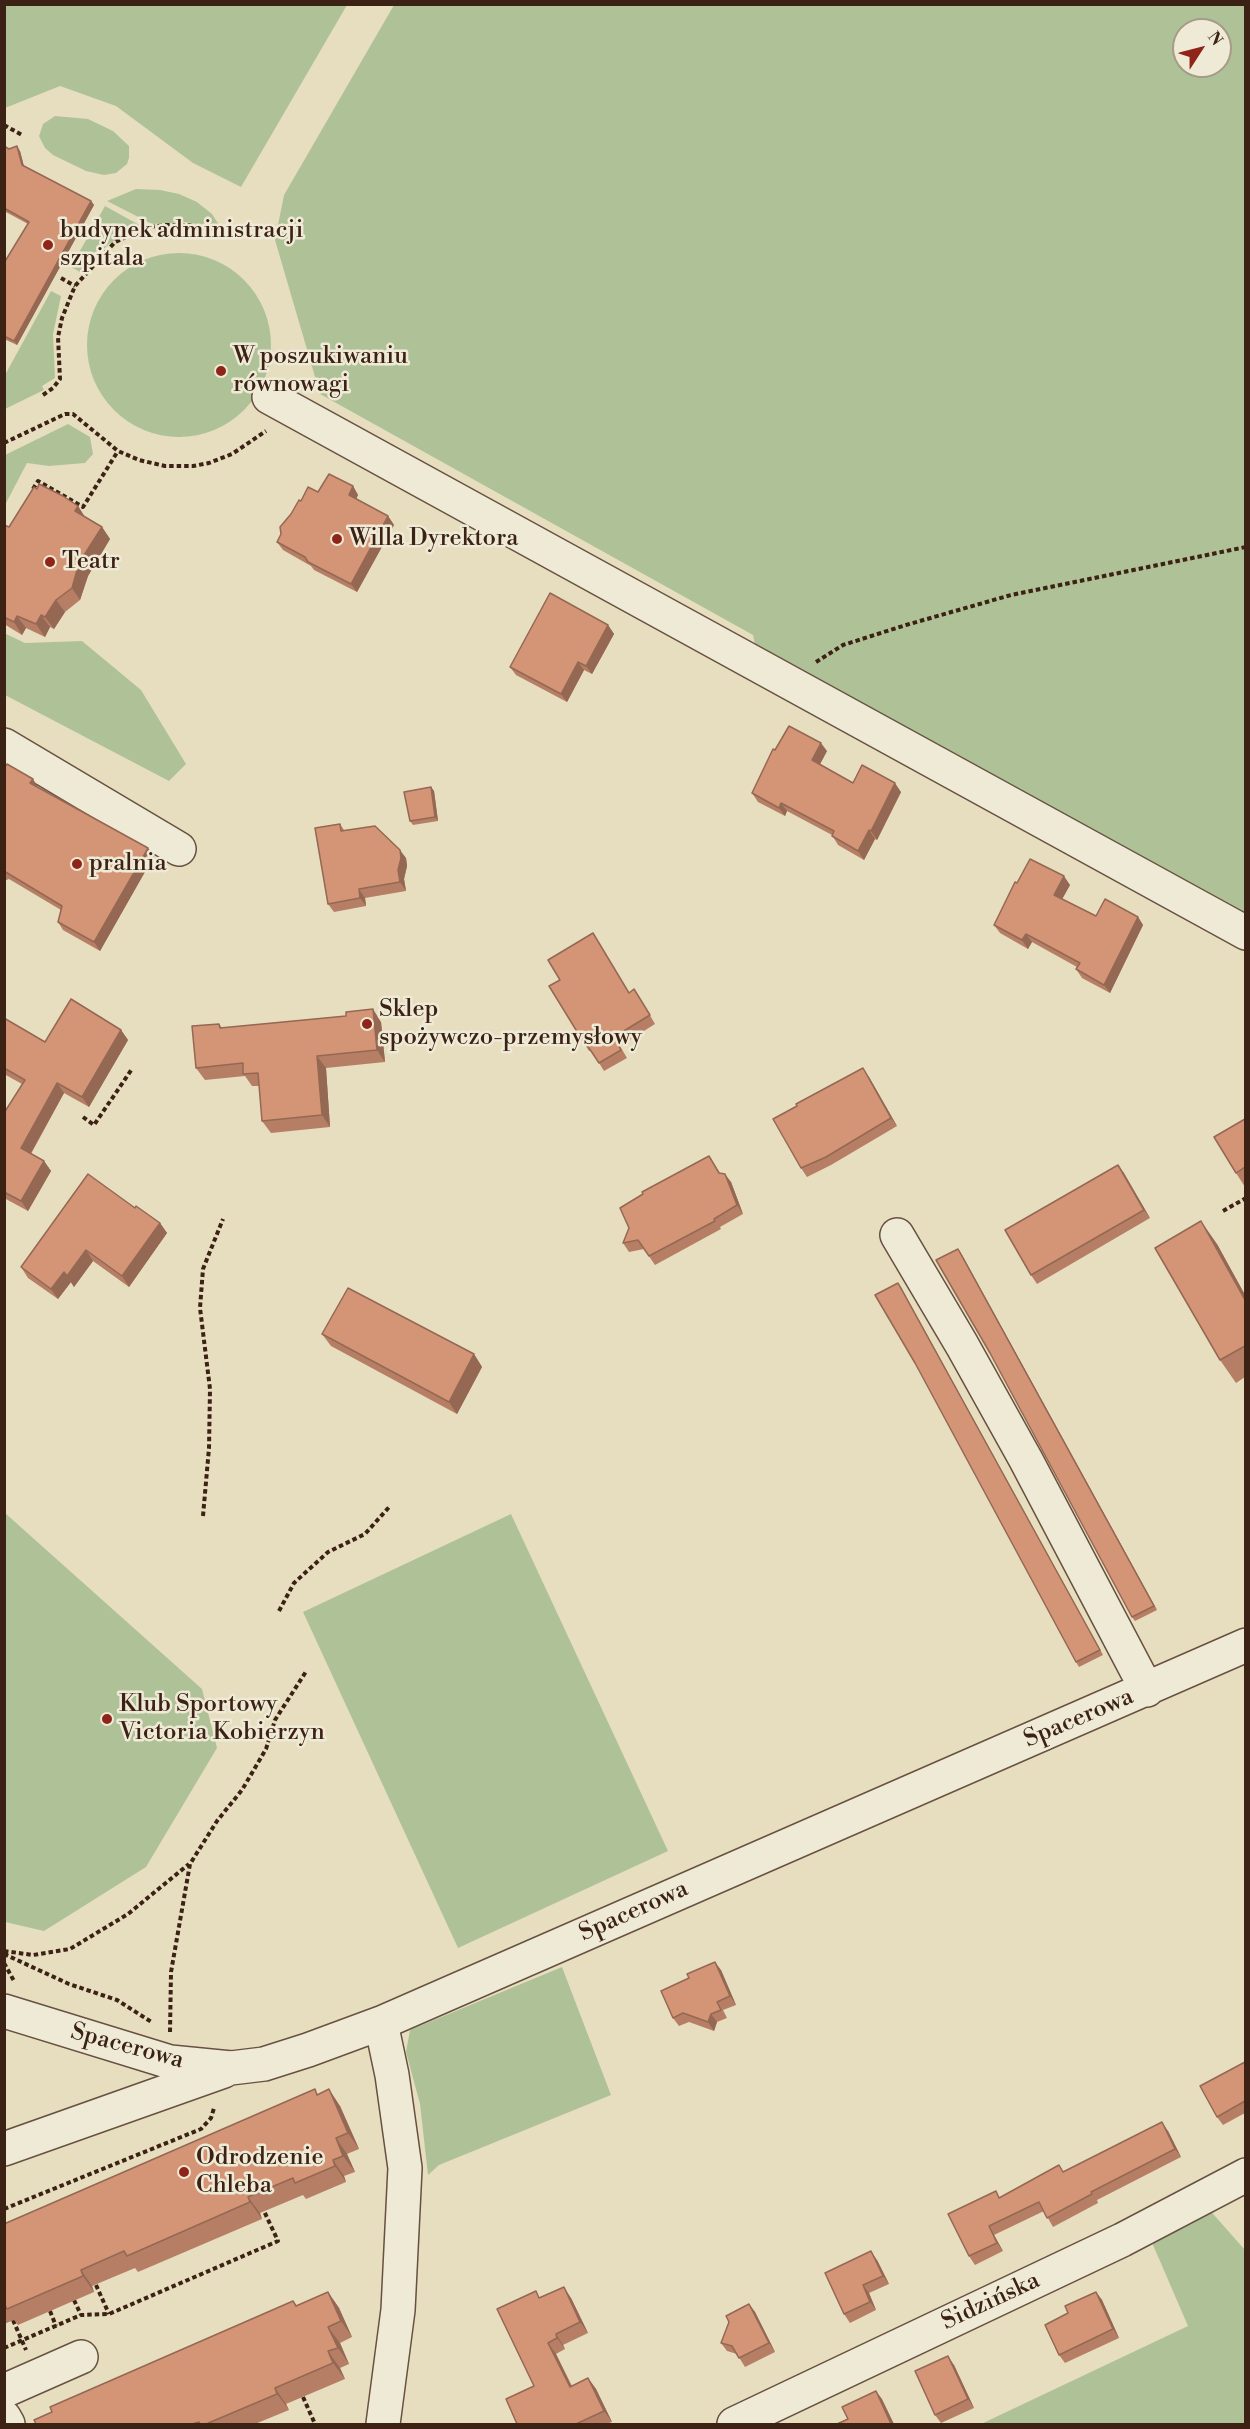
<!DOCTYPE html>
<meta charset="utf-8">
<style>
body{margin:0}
#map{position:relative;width:1250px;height:2429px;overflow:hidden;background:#e7dec0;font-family:"Libre Bodoni",serif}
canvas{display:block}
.frame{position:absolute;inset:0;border:6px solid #3c2215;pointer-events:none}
.north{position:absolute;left:1172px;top:18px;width:60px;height:60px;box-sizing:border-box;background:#efead6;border:2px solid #a79a89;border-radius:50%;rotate:54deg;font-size:16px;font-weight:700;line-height:24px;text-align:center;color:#3c2215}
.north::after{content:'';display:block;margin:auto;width:21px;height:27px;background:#8f2418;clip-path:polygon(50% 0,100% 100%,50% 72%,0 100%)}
</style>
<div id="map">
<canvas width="1250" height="2429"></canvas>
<div class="frame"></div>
<div class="north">N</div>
</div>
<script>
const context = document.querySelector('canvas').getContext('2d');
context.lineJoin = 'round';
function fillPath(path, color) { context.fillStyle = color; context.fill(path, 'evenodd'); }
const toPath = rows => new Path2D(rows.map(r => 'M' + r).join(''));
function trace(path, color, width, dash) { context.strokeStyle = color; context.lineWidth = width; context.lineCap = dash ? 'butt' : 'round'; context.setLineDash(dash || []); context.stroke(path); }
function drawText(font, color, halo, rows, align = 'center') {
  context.font = font + ' "Libre Bodoni",serif'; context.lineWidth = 5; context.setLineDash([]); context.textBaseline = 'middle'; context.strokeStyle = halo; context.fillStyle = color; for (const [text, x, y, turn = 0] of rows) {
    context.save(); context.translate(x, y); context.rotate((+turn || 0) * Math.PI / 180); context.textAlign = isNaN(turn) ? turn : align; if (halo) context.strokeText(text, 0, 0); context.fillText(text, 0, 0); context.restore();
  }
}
fillPath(toPath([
 [5,4,347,4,347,5,241,187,193,163,116,106,60,86,5,108],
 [394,5,1245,5,1245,916,756,650,753,635,320,394,275,240,284,195],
 [1184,30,1220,30,1220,66,1184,66],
 [55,116,88,119,113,131,129,146,129,158,127,164,116,173,104,175,86,171,53,155,45,148,39,136,43,124],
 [136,189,160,190,179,194,197,202,212,214,221,228,185,222,152,224,107,201],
 [105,206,143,227,110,243,96,256,82,273,71,267],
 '87 345a92 92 0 1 1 184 0a92 92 0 1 1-184 0Z',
 [51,291,61,296,53,334,55,378,42,386,44,390,5,409,5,375],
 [68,424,90,437,93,454,85,463,49,466,27,463,5,505,5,455],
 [4,633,25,643,82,641,141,690,186,764,169,781,5,695],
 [5,1513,202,1689,217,1748,146,1867,44,1931,5,1922],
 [511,1514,668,1851,458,1948,303,1612],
 [562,1967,611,2095,439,2165,428,2175,420,2104,406,2052,410,2030],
 [1207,2207,1245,2250,1245,2424,981,2424,1188,2326,1150,2238]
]), '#afc297');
const minor = toPath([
 [269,397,1246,933],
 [4,745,179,849],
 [897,1235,962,1345,1026,1460,1147,1690],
 [4,2011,170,2062,231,2068,264,2064,308,2050,381,2023,1246,1645],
 [381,2023,392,2075,405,2168,398,2310,383,2424],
 [4,2149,224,2071],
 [4,2391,81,2357],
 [4,2417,8,2424],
 [734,2424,1122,2240,1246,2175]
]);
trace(minor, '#675140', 36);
trace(toPath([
 [4,125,22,135],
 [61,278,75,286],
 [43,395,53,388,60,379,58,337,62,318,75,286,115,242,149,227,166,225,189,225,226,231],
 [4,443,65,414,73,414,118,451,139,460,165,466,193,466,209,463,232,454,266,431],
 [33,489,38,481,83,507,118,451],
 [816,662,843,645,906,625,1011,595,1246,547],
 [83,1117,94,1125,132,1069],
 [1223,1211,1246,1198],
 [203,1516,209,1448,210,1389,200,1308,203,1269,223,1219],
 [279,1611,294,1583,328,1552,365,1534,390,1506],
 [4,1951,33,1955,70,1949,128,1914,189,1864],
 [4,1954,69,1984,117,2000,153,2023],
 [4,1963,14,1981],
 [170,2032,171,1972,190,1864,217,1821,242,1790,266,1749,275,1720,307,1670],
 [4,2209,201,2129,211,2118,214,2108],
 [96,2285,109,2314],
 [74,2300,81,2315],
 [50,2311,56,2326],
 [13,2320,26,2350],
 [4,2348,81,2315,109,2314,278,2241,264,2211],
 [303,2397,315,2424]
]), '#3c2215', 4, [4.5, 3]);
trace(minor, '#efead6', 33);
fillPath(toPath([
 [4,146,9,149,20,151,24,167,91,201,94,205,17,345,4,339,4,263,28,224,4,211],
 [353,486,358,495,356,499,388,516,394,525,357,592,314,570,311,566,283,550,277,542,291,514,301,501,318,492],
 [78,506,85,517,102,527,110,539,88,576,80,600,65,612,54,629,50,627,45,637,26,628,22,635,4,624,4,525,9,527],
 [608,625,614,634,592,674,584,670,567,702,516,675,510,667],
 [775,750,827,751,820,764,853,783,901,792,877,840,875,839,864,860,838,845,832,835,787,811,785,816,758,802,752,793],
 [4,768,148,848,154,856,100,951,63,930,58,922,61,910,9,879,4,881],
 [431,787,434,791,438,821,413,825,410,821],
 [340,824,344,830,406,858,407,866,404,879,406,891,365,898,366,906,334,912,328,904],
 [1017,883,1070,885,1062,899,1096,916,1138,917,1143,925,1110,993,1082,978,1076,969,1077,967,1032,942,1028,949,1000,933,994,925],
 [593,933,629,993,640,998,655,1024,620,1046,627,1058,604,1071,591,1050,589,1051,584,1043,560,980],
 [4,1018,45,1042,121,1030,128,1040,89,1107,64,1093,31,1154,44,1161,51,1171,28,1211,4,1198,4,1113,22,1084,4,1074],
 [381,1022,385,1062,326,1068,330,1127,271,1133,262,1121,259,1086,252,1086,245,1076,205,1080,196,1068,219,1024,222,1028],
 [869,1077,897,1126,831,1165,807,1177,801,1168],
 [1245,1119,1245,1187,1236,1173],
 [709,1156,720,1173,731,1182,743,1214,720,1227,721,1229,655,1265,644,1249,629,1252,623,1243],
 [1118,1165,1150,1218,1037,1284,1031,1275],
 [135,1208,160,1223,167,1233,129,1287,93,1261,74,1287,71,1282,58,1299,28,1278,21,1267],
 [1217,1244,1245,1295,1245,1377,1236,1383,1220,1360],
 [961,1253,1157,1610,1135,1621,1132,1617],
 [898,1283,1103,1655,1079,1667,1076,1662],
 [322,1334,474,1354,482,1367,457,1414,331,1346],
 [721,1970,736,2005,723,2010,727,2018,717,2022,714,2031,689,2022,679,2026,673,2018],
 [1245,2062,1245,2113,1223,2125,1217,2117],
 [318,2094,340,2106,359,2149,347,2154,355,2172,344,2176,346,2182,306,2199,303,2195,260,2213,262,2219,138,2272,135,2268,92,2286,94,2292,18,2325,14,2320,4,2324,4,2224],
 [1168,2131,1181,2157,1097,2200,1098,2203,1053,2227,1044,2211,994,2235,1003,2251,975,2265,969,2256,1000,2197],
 [877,2260,889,2284,869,2293,876,2310,850,2323,844,2314],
 [328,2292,339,2308,352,2337,340,2343,349,2364,340,2368,345,2379,286,2404,289,2410,255,2424,36,2424],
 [1096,2292,1102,2300,1119,2338,1065,2363,1059,2355,1068,2313],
 [541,2298,571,2298,588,2333,563,2345,565,2349,556,2354,572,2386,588,2378,596,2389,612,2422,606,2424,517,2424,534,2386],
 [749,2304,755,2312,775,2352,745,2367,737,2354,727,2351,721,2343],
 [954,2365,974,2408,941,2423,935,2415]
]), '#b67f65');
fillPath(toPath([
 [17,146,20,151,25,170,22,165],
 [91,201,94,205,17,345,14,341],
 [353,486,358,495,354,503,349,495],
 [78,506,86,519,75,511],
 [388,516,394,525,357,592,351,584],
 [102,527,110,539,88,576,80,600,72,588,79,563],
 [56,600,65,612,54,629,45,617],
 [41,615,50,627,45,637,36,624],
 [17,616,26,628,22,635,14,622],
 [608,625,614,634,592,674,586,666],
 [578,662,584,670,567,702,561,694],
 [821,743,827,751,818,768,812,760],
 [33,779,38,787,30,783],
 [895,783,901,792,877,840,871,831],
 [431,787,434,791,438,821,435,817],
 [781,803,787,811,785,816,779,808],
 [869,830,875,839,864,860,858,851],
 [148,848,154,856,100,951,94,942],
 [400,850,406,858,407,866,404,879,406,891,400,882,398,870],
 [1064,876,1070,885,1060,903,1054,895],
 [359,889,365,898,366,906,360,898],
 [1138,917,1143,925,1110,993,1104,985],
 [1026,934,1032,942,1028,949,1022,940],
 [373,1009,381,1022,385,1062,377,1050],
 [121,1030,128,1040,89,1107,82,1097],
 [317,1056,326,1068,330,1127,322,1115],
 [863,1068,869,1077,897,1126,891,1118],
 [57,1083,64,1093,28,1158,21,1148],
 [44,1161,51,1171,28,1211,21,1201],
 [1118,1165,1124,1173,1150,1218,1144,1210],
 [725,1174,731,1182,743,1214,737,1205],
 [1201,1221,1217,1244,1245,1295,1245,1300],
 [160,1223,167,1233,129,1287,122,1276],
 [958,1249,961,1253,1157,1610,1154,1606],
 [86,1250,93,1261,74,1287,67,1276],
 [64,1272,71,1282,58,1299,51,1289],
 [898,1283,901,1287,1103,1655,1100,1650],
 [474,1354,482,1367,457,1414,449,1402],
 [715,1962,721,1970,736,2005,730,1996],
 [711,2014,717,2022,714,2031,708,2022],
 [329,2089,340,2106,359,2149,348,2133],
 [1162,2122,1168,2131,1181,2157,1175,2149],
 [336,2138,347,2154,355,2172,343,2156],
 [333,2160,344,2176,346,2182,335,2166],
 [248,2197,260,2213,262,2219,250,2202],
 [989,2226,994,2235,1003,2251,997,2243],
 [871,2251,877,2260,889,2284,883,2276],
 [81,2270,92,2286,94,2292,83,2276],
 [863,2285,869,2293,876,2310,870,2302],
 [564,2287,571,2298,588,2333,580,2322],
 [328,2292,339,2308,352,2337,341,2321],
 [1096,2292,1102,2300,1119,2338,1113,2329],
 [749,2304,755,2312,775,2352,769,2343],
 [328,2327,340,2343,349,2364,338,2348],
 [556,2334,563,2345,565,2349,557,2338],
 [548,2343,556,2354,577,2398,570,2387],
 [328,2351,340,2368,345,2379,333,2363],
 [948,2356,954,2365,974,2408,968,2399],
 [588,2378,596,2389,612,2422,604,2411],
 [275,2388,286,2404,289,2410,277,2394],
 [876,2391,882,2399,894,2424,891,2424]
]), '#946853');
const building = toPath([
 [4,146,9,149,17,146,22,165,91,201,14,341,4,336,4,263,29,222,4,208,4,146],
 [329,474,353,486,349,495,388,516,351,584,308,562,305,557,277,542,281,534,280,527,291,514,299,500,301,501,308,487,318,492,329,474],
 [39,484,63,496,78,506,75,511,102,527,79,563,72,588,56,600,45,617,41,615,36,624,17,616,14,622,4,617,4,525,9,527,34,487,37,489,39,484],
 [550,593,608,625,586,666,578,662,561,694,510,667,550,593],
 [789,726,821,743,812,760,853,783,862,765,895,783,871,831,869,830,858,851,832,836,834,831,781,803,779,808,752,793,773,749,775,750,789,726],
 [7,764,33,779,30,783,148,848,94,942,58,922,62,906,4,871,4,768,7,764],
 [431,787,435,817,410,821,404,792,431,787],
 [340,824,341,831,375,826,400,850,401,858,398,870,400,882,359,889,360,898,328,904,315,828,340,824],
 [1030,859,1064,876,1054,895,1096,916,1105,899,1138,917,1104,985,1076,969,1080,963,1026,934,1022,940,994,925,1015,882,1017,883,1030,859],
 [593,933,629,993,634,989,650,1015,614,1037,621,1050,599,1063,585,1042,584,1043,549,986,560,980,548,960,593,933],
 [71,999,121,1030,82,1097,57,1083,21,1148,44,1161,21,1201,4,1192,4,1113,25,1080,4,1068,4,1018,45,1042,71,999],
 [373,1009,377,1050,317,1056,322,1115,262,1121,258,1073,243,1074,243,1063,196,1068,192,1026,219,1024,220,1028,346,1016,346,1012,373,1009],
 [863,1068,891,1118,826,1157,801,1168,773,1119,797,1106,796,1104,863,1068],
 [1245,1119,1245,1167,1236,1173,1214,1137,1245,1119],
 [709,1156,719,1173,725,1174,737,1205,714,1219,715,1221,649,1256,638,1240,623,1243,629,1228,620,1208,643,1194,642,1192,709,1156],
 [1118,1165,1144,1210,1031,1275,1005,1230,1118,1165],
 [88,1174,135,1208,136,1206,160,1223,122,1276,86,1250,67,1276,64,1272,51,1289,21,1267,88,1174],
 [1201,1221,1245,1300,1245,1346,1220,1360,1155,1248,1201,1221],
 [958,1249,1154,1606,1132,1617,990,1353,936,1260,958,1249],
 [898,1283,1100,1650,1076,1662,915,1363,875,1295,898,1283],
 [348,1288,474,1354,449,1402,322,1334,348,1288],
 [715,1962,730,1996,717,2002,721,2010,711,2014,708,2022,683,2013,673,2018,661,1991,689,1978,687,1974,715,1962],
 [1245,2062,1245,2101,1217,2117,1200,2086,1245,2062],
 [315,2089,317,2095,329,2089,348,2133,336,2138,343,2156,333,2160,335,2166,295,2183,293,2178,248,2197,250,2202,127,2256,124,2251,81,2270,83,2276,7,2309,4,2303,4,2224,315,2089],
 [1162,2122,1175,2149,1091,2192,1092,2194,1047,2218,1039,2202,989,2226,997,2243,969,2256,948,2214,996,2191,999,2198,1059,2165,1063,2172,1162,2122],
 [871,2251,883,2276,863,2285,870,2302,844,2314,825,2273,871,2251],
 [564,2287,580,2322,556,2334,557,2338,548,2343,570,2387,588,2378,604,2411,576,2424,517,2424,506,2399,534,2386,497,2309,536,2291,539,2298,564,2287],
 [328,2292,341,2321,328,2327,338,2348,328,2351,333,2363,275,2388,277,2394,206,2424,200,2424,199,2422,192,2424,36,2424,34,2420,52,2412,50,2407,293,2301,296,2306,328,2292],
 [1096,2292,1113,2329,1059,2355,1045,2325,1068,2313,1065,2306,1096,2292],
 [749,2304,769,2343,739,2358,732,2346,721,2343,729,2322,726,2316,749,2304],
 [948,2356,968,2399,935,2415,915,2371,948,2356],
 [876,2391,891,2424,837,2424,848,2419,842,2407,876,2391]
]);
fillPath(building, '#d49476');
trace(building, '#946853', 1.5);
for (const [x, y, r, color] of [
 [48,245,6,"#8f2418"],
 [221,371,6,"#8f2418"],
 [337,539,6,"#8f2418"],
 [50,562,6,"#8f2418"],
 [77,864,6,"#8f2418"],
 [367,1024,6,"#8f2418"],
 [107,1719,6,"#8f2418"],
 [184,2172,6,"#8f2418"]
]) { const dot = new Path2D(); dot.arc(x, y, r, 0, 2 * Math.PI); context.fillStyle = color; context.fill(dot); trace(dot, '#efead6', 2); }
drawText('24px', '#3c2215', '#efead6', [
 ["budynek administracji",60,231],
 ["szpitala",60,259],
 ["W poszukiwaniu",233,357],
 ["równowagi",233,385],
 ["Willa Dyrektora",349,539],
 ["Teatr",62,562],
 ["pralnia",89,864],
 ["Sklep",379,1010],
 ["spożywczo-przemysłowy",379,1038],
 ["Klub Sportowy",119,1705],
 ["Victoria Kobierzyn",119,1733],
 ["Odrodzenie",196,2158],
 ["Chleba",196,2186]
], 'left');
drawText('24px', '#3c2215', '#efead6', [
 ["Spacerowa",1079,1719,-23],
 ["Spacerowa",634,1912,-24],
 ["Spacerowa",127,2047,15],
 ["Sidzińska",991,2302,-25]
]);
</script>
